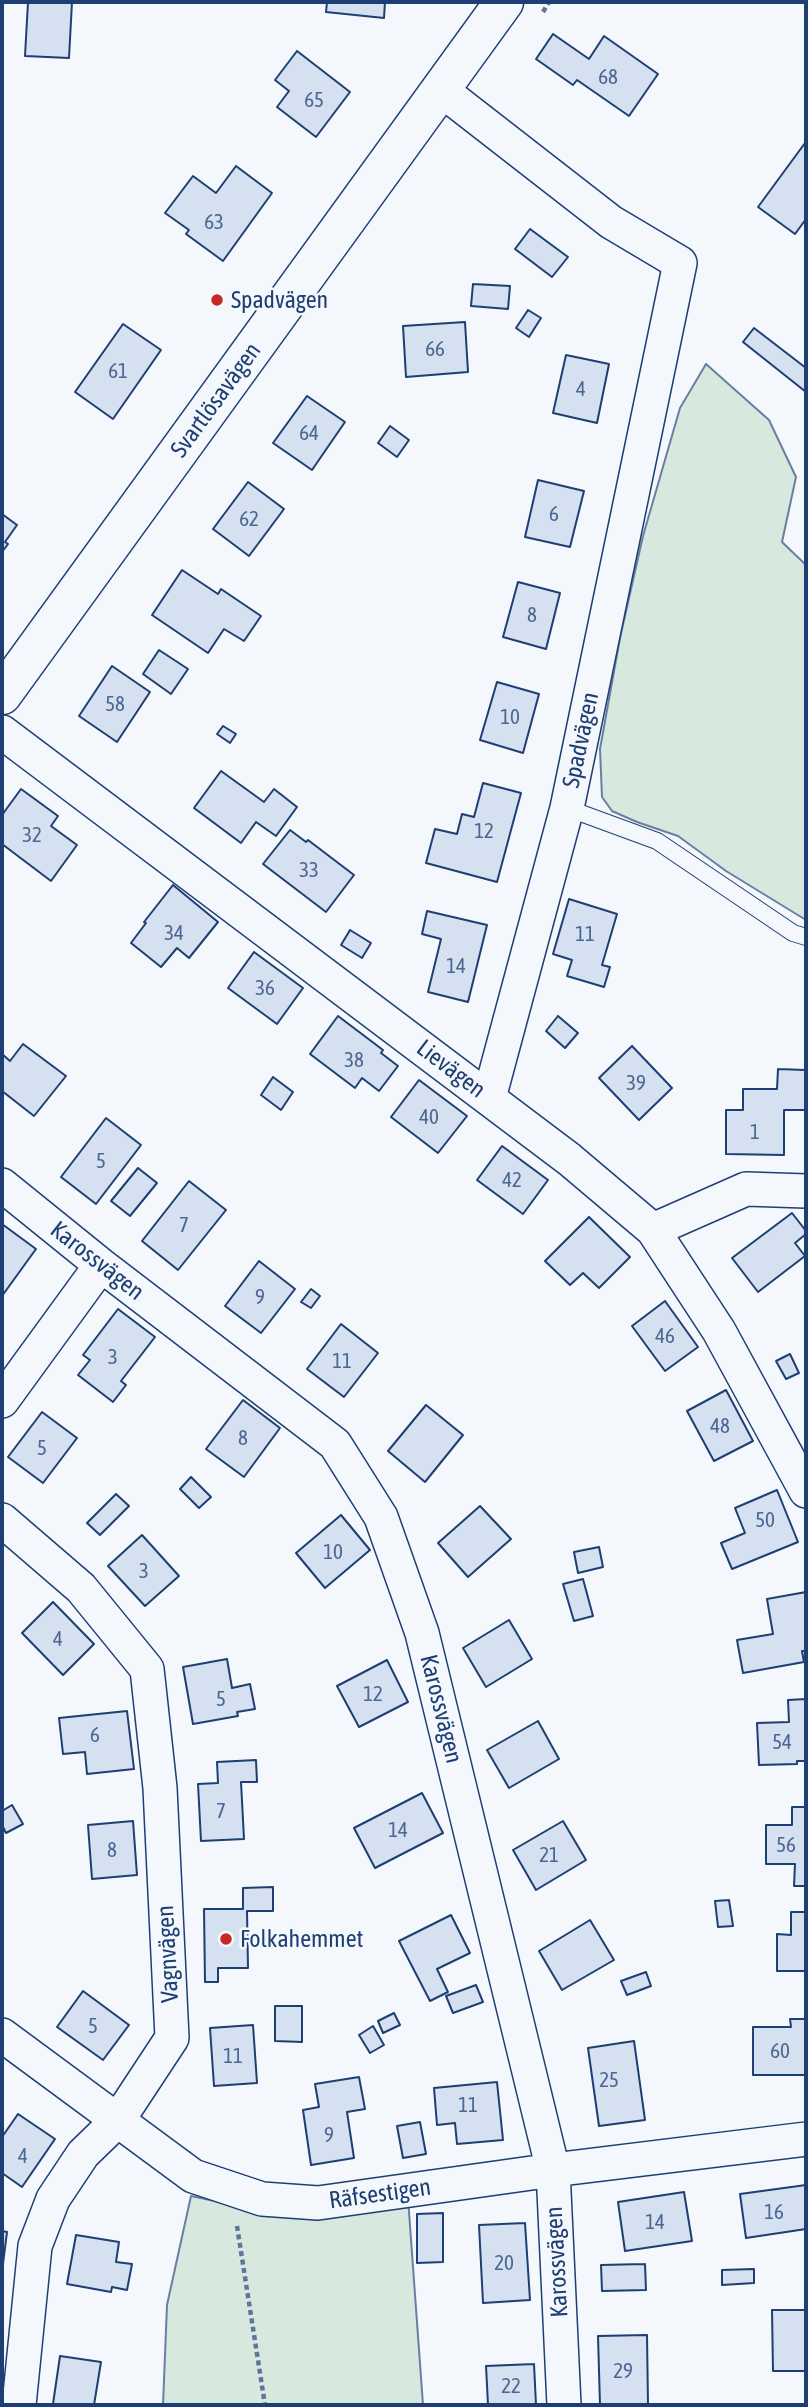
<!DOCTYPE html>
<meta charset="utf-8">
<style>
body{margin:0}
#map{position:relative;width:808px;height:2407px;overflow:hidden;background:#f4f7fb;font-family:"Asap Condensed",sans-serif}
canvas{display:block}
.frame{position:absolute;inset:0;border:4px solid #1d3f73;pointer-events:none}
</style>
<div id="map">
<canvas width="808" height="2407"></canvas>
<div class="frame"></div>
</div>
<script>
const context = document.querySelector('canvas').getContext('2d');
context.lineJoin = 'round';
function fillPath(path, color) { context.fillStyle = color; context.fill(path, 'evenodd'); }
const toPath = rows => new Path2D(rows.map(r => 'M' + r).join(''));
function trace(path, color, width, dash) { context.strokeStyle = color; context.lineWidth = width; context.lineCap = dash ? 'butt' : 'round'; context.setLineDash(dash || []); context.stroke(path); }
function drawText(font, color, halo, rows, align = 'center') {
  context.font = font + ' "Asap Condensed",sans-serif'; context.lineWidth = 5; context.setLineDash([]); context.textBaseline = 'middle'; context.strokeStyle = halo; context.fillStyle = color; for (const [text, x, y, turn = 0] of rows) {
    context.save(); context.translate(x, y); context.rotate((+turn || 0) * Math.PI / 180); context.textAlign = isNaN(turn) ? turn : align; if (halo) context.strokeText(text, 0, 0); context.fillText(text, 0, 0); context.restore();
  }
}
const green = toPath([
 [706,364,769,420,796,477,782,542,806,565,806,920,726,871,678,836,637,822,612,811,602,797,600,749,620,638,643,536,680,408,706,364],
 [191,2196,262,2211,408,2198,423,2405,163,2405,167,2305,191,2196]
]);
fillPath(green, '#d7e8df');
trace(green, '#687fa3', 2);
const building = toPath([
 [28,2,72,2,69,58,25,56,28,2],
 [327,2,385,2,384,18,326,12,327,2],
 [553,34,589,59,604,36,658,74,629,116,577,80,573,85,536,59,553,34],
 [297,51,350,92,316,137,277,107,289,91,275,80,297,51],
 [805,143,806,219,795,234,758,207,805,143],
 [236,166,272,193,223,261,186,234,189,230,165,213,193,176,216,193,236,166],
 [530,229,568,257,552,277,515,249,530,229],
 [473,284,510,286,508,309,471,306,473,284],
 [528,310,541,318,529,337,516,328,528,310],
 [465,322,468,372,406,377,403,326,465,322],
 [123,324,161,350,113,419,75,392,123,324],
 [754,328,806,368,806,392,743,342,754,328],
 [566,355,609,364,597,423,553,413,566,355],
 [307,396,345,422,312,470,273,443,307,396],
 [390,426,409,440,397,457,378,443,390,426],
 [538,480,584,491,570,547,525,537,538,480],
 [248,482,284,509,249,556,213,529,248,482],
 [2,514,17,525,5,542,8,544,2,552,2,514],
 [182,570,218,594,221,589,261,616,244,641,224,629,208,653,152,615,182,570],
 [518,582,560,593,546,649,503,637,518,582],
 [159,650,188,669,171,694,143,674,159,650],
 [112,666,150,692,117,742,79,716,112,666],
 [497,682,539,694,523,753,480,740,497,682],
 [223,726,236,734,230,743,217,734,223,726],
 [221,771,264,802,274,789,297,807,276,836,256,822,241,843,194,808,221,771],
 [483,783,521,793,497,882,426,863,435,829,457,834,462,814,474,817,483,783],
 [21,789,58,816,51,826,77,845,51,881,2,844,2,815,21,789],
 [290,830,306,842,308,840,354,875,326,912,263,864,290,830],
 [173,885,218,922,189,958,177,948,161,967,131,943,146,923,144,922,173,885],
 [569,899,617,914,602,965,610,967,604,987,567,976,572,960,553,954,569,899],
 [427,911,487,925,468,1002,428,992,441,939,422,934,427,911],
 [350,930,371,943,362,958,341,945,350,930],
 [254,952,303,988,277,1024,228,988,254,952],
 [338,1016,383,1050,381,1053,398,1066,379,1091,362,1078,355,1088,310,1054,338,1016],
 [558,1016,578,1033,565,1048,546,1031,558,1016],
 [23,1044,66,1076,34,1116,2,1091,2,1054,10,1061,23,1044],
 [632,1046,672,1088,639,1120,599,1078,632,1046],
 [778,1069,805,1070,805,1110,784,1110,784,1155,726,1154,726,1110,743,1110,743,1089,777,1089,778,1069],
 [273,1077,293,1092,281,1110,261,1095,273,1077],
 [419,1080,467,1116,438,1153,391,1117,419,1080],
 [106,1118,141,1145,96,1204,61,1177,106,1118],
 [502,1146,548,1180,523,1214,477,1180,502,1146],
 [138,1168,157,1183,130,1216,111,1201,138,1168],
 [189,1181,226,1210,178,1270,142,1241,189,1181],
 [792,1213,806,1231,806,1234,795,1243,805,1256,758,1292,732,1258,792,1213],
 [589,1217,630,1257,599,1288,583,1273,570,1285,545,1261,589,1217],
 [2,1224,36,1249,2,1296,2,1224],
 [259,1261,295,1289,261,1333,225,1306,259,1261],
 [311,1289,320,1296,311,1308,301,1302,311,1289],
 [665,1301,698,1347,665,1371,632,1326,665,1301],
 [118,1309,155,1337,121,1381,126,1385,113,1402,78,1375,90,1360,83,1355,118,1309],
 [341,1324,378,1353,344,1397,307,1369,341,1324],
 [790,1354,799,1373,786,1379,776,1361,790,1354],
 [726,1390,753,1441,714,1461,687,1411,726,1390],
 [243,1400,280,1428,244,1477,206,1449,243,1400],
 [426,1405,463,1435,425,1482,388,1451,426,1405],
 [42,1412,77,1438,43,1483,8,1457,42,1412],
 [191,1477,211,1497,199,1508,180,1489,191,1477],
 [777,1490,798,1542,732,1569,721,1543,745,1533,735,1508,777,1490],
 [116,1494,129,1506,100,1535,87,1523,116,1494],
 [480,1506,511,1539,468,1577,438,1543,480,1506],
 [341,1515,370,1550,325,1588,296,1553,341,1515],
 [142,1535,179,1576,145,1606,108,1566,142,1535],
 [599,1547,603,1567,578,1573,574,1552,599,1547],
 [583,1579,593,1616,574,1621,563,1584,583,1579],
 [806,1592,806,1651,802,1651,804,1662,743,1673,737,1640,773,1634,767,1599,806,1592],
 [53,1602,94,1644,63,1675,22,1633,53,1602],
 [509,1620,532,1659,486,1687,463,1648,509,1620],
 [227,1659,232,1688,250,1684,255,1709,237,1712,238,1716,193,1724,183,1667,227,1659],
 [387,1660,408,1702,359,1727,337,1686,387,1660],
 [806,1699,806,1761,797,1761,797,1764,759,1765,757,1723,789,1722,788,1700,806,1699],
 [127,1711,134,1769,87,1774,85,1752,63,1754,59,1718,127,1711],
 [538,1721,559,1759,509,1788,487,1750,538,1721],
 [256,1760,257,1782,241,1782,244,1839,201,1841,198,1784,218,1783,217,1762,256,1760],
 [422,1793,443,1833,375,1868,354,1828,422,1793],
 [12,1805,23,1824,6,1833,2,1825,2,1811,12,1805],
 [792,1807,806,1807,806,1886,794,1886,795,1864,766,1864,766,1825,792,1825,792,1807],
 [133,1821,137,1875,92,1879,88,1825,133,1821],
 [563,1821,586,1860,536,1890,513,1850,563,1821],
 [273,1887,273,1911,247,1911,248,1968,218,1968,218,1982,205,1982,204,1909,243,1909,243,1888,273,1887],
 [729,1900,733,1926,718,1927,715,1901,729,1900],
 [791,1912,806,1912,806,1971,777,1971,777,1934,791,1935,791,1912],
 [451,1915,470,1953,437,1969,448,1992,430,2001,399,1941,451,1915],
 [590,1920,614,1960,562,1990,539,1951,590,1920],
 [646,1972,651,1986,627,1995,621,1981,646,1972],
 [476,1985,483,2002,453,2013,446,1996,476,1985],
 [83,1991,129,2025,103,2060,57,2027,83,1991],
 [275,2006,302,2006,302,2042,275,2041,275,2006],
 [394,2013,400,2025,383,2033,378,2021,394,2013],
 [790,2019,806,2019,806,2075,753,2075,753,2027,791,2027,790,2019],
 [253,2025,257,2083,214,2086,210,2028,253,2025],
 [373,2026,384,2045,370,2053,359,2035,373,2026],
 [634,2041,645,2120,599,2126,588,2048,634,2041],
 [359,2077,365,2109,347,2112,354,2158,311,2165,303,2110,319,2107,315,2084,359,2077],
 [497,2082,503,2140,457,2144,455,2123,437,2125,434,2088,497,2082],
 [18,2114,55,2139,22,2187,2,2173,2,2137,18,2114],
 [420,2122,426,2154,403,2158,397,2126,420,2122],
 [806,2185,806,2229,746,2238,740,2194,806,2185],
 [684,2192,692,2241,625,2251,618,2202,684,2192],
 [443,2213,443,2262,417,2263,417,2214,443,2213],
 [525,2223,530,2300,483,2303,479,2225,525,2223],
 [2,2231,7,2232,2,2272,2,2231],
 [76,2235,119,2242,116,2262,132,2264,127,2290,112,2287,111,2292,67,2284,76,2235],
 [645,2264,646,2290,602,2291,601,2265,645,2264],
 [754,2269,754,2283,722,2285,722,2270,754,2269],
 [772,2310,806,2310,806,2371,773,2371,772,2310],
 [647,2335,648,2405,600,2405,598,2336,647,2335],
 [60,2356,101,2362,94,2405,53,2404,60,2356],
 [534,2364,536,2405,488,2405,486,2366,534,2364]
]);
fillPath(building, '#d5e0f0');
trace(building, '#1d3f73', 2);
const service = toPath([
 [567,808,657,841,793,933,806,937]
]);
const minor = toPath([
 [440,89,611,222,680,263,567,808,489,1098],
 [2,732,569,1159,653,1230,719,1331,806,1491],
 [2,1185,101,1265,335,1444,381,1517,422,1633,553,2170,564,2405],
 [653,1230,746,1189,806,1191],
 [2,1401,101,1265],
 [2,1520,81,1588,147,1669,160,1788,172,2038,118,2120,83,2154,53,2199,35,2246,19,2405],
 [2,2035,193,2176,262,2199,318,2203,553,2170,806,2139]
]);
const tertiary = toPath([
 [2,695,504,2]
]);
trace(service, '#1d3f73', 18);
trace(minor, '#1d3f73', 36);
trace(tertiary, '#1d3f73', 41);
trace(toPath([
 [543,12,549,2],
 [237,2226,265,2405]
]), '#5e769c', 4.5, [5, 3.5]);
trace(service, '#f4f7fb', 16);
trace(minor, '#f4f7fb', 33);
trace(tertiary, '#f4f7fb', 38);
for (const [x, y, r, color] of [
 [217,300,7,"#c62828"],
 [226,1939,7,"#c62828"]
]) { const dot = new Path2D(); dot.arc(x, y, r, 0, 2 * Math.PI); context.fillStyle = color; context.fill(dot); trace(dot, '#f4f7fb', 2.5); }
drawText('21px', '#4b6792', null, [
 ["68",608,77],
 ["65",314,100],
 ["63",214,222],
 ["66",435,349],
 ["61",118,371],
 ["4",581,389],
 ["64",309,433],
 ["6",554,514],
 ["62",249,519],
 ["8",532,615],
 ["58",115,704],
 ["10",510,717],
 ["12",484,831],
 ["32",32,835],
 ["33",309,870],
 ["34",174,933],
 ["11",585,934],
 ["14",456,966],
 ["36",265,988],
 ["38",354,1060],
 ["39",636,1083],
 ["40",429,1117],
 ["1",755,1132],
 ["5",101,1161],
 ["42",512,1180],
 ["7",184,1225],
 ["9",260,1297],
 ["46",665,1336],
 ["3",113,1357],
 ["11",342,1361],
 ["48",720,1426],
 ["8",243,1438],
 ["5",42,1448],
 ["50",765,1520],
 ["10",333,1552],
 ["3",144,1571],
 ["4",58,1639],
 ["12",373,1694],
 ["5",221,1699],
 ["6",95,1735],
 ["54",782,1742],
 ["7",221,1811],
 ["14",398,1830],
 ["56",786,1845],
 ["8",112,1850],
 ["21",549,1855],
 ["5",93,2026],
 ["60",780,2051],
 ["11",233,2056],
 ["25",609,2080],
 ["11",468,2105],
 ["9",329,2135],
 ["4",23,2156],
 ["16",774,2212],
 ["14",655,2222],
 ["20",504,2263],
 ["29",623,2371],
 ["22",511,2386]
]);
drawText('24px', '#1d3f73', '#f4f7fb', [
 ["Spadvägen",231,300],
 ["Folkahemmet",240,1939]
], 'left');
drawText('24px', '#1d3f73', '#f4f7fb', [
 ["Svartlösavägen",216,400,-54],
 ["Spadvägen",581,740,-78],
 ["Lievägen",451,1069,37],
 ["Karossvägen",97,1261,38],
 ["Karossvägen",441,1709,76],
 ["Vagnvägen",168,1954,-93],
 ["Räfsestigen",380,2194,-8],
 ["Karossvägen",557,2262,-93]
]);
</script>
